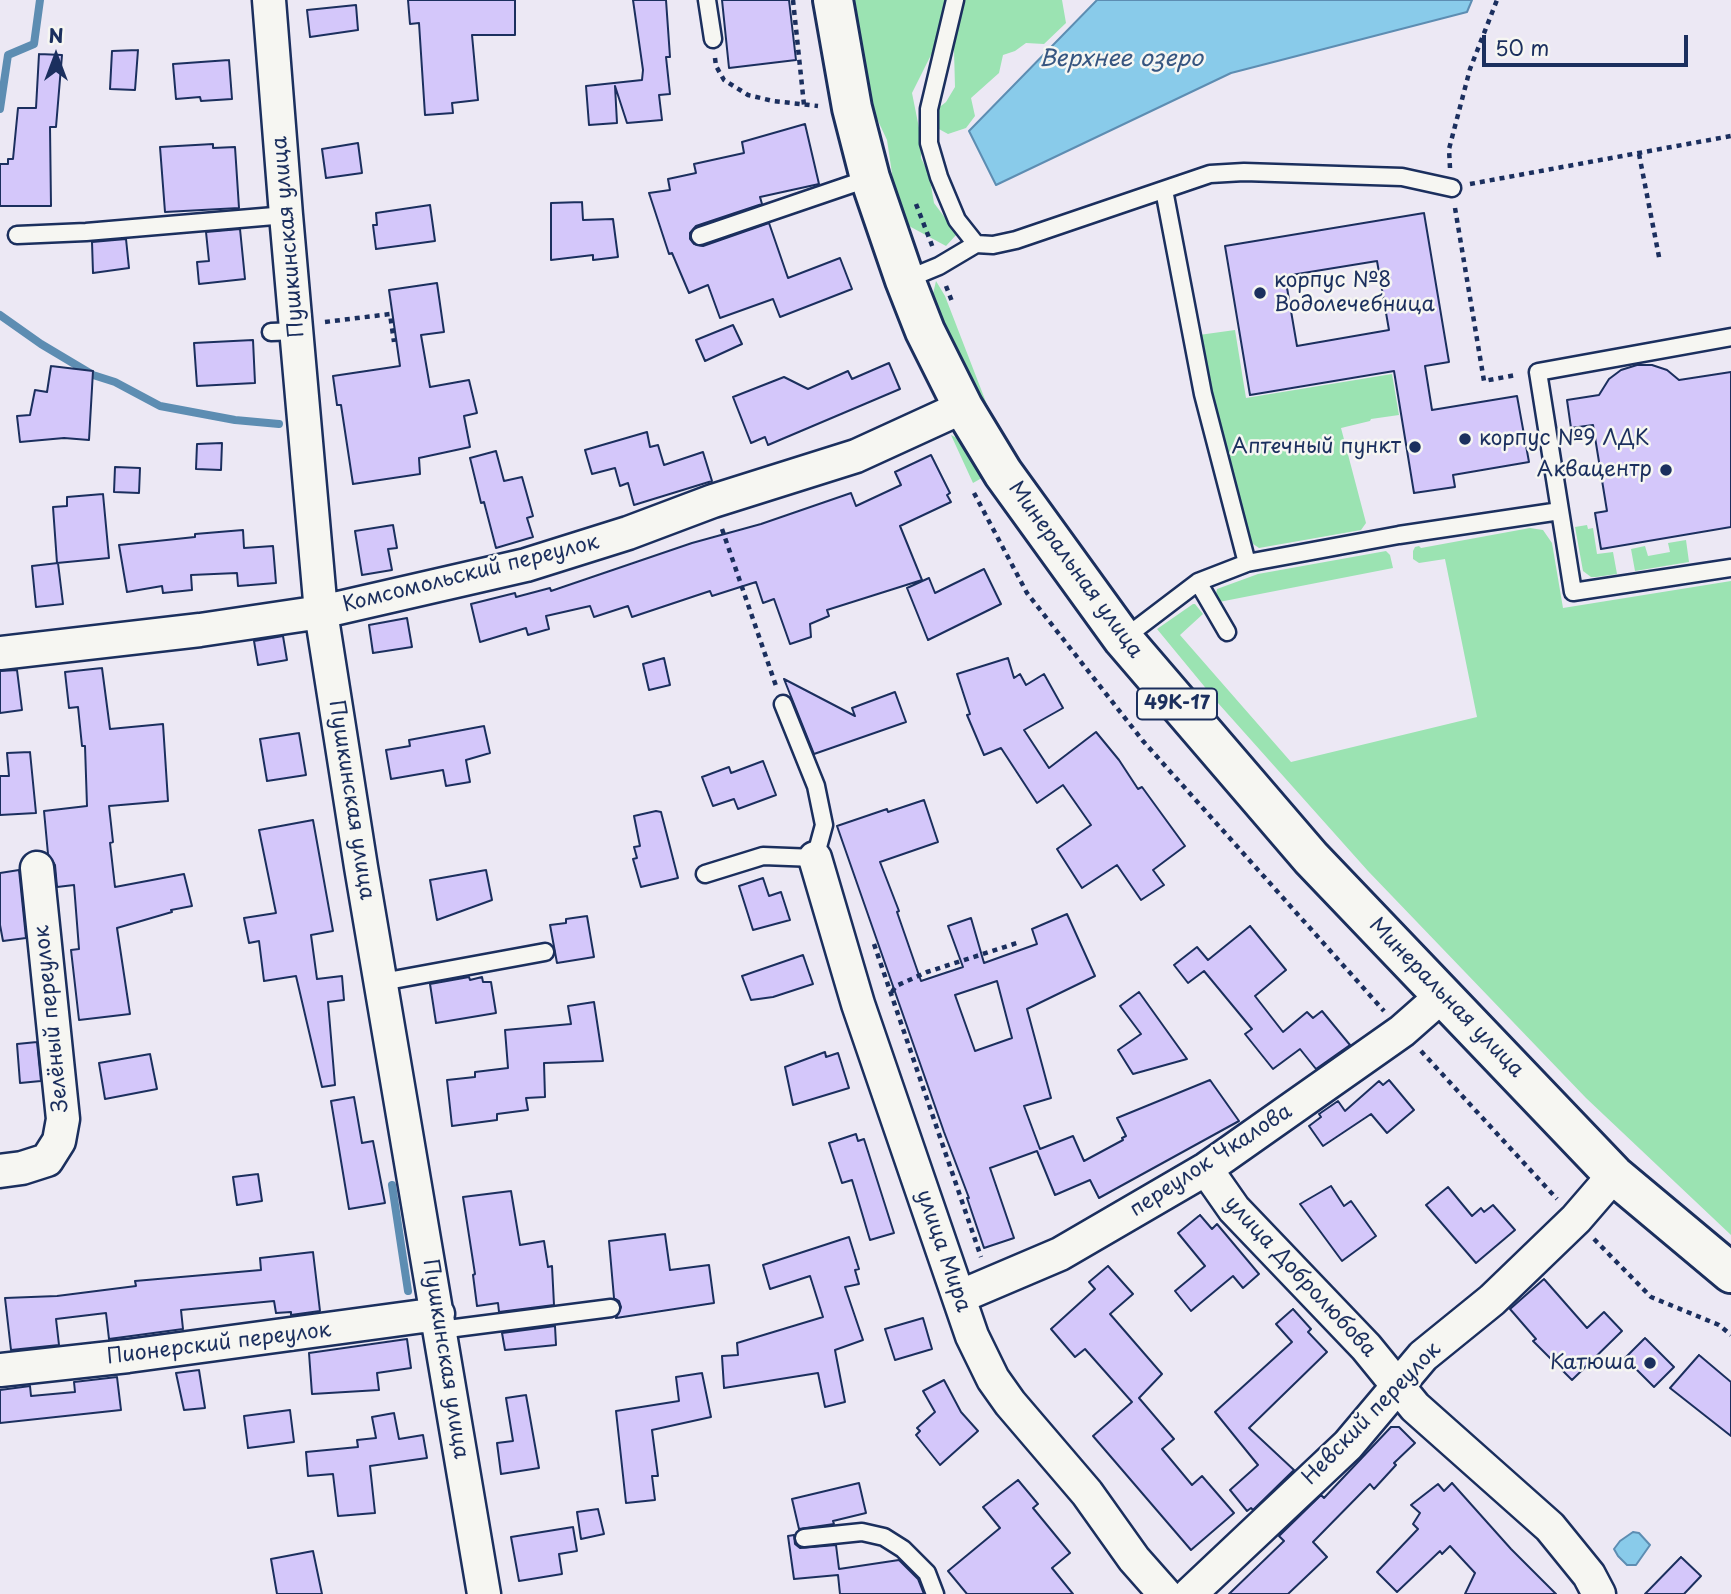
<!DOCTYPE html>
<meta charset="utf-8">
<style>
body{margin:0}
#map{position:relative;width:1731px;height:1594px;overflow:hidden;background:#ece8f4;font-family:"Playpen Sans",sans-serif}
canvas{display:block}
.north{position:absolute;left:21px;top:21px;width:70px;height:70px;-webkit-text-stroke:5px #f6f6f2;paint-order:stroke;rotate:0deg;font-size:19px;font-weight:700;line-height:28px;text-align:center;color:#1b2f5e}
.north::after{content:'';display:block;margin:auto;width:24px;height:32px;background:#1b2f5e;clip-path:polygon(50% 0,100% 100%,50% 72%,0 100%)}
.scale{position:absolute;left:1482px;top:35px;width:206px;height:32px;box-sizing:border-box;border:4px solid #1b2f5e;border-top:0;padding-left:9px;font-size:21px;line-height:24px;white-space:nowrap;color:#1b2f5e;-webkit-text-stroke:5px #f6f6f2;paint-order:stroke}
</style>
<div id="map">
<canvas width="1731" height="1594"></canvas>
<div class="north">N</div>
<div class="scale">50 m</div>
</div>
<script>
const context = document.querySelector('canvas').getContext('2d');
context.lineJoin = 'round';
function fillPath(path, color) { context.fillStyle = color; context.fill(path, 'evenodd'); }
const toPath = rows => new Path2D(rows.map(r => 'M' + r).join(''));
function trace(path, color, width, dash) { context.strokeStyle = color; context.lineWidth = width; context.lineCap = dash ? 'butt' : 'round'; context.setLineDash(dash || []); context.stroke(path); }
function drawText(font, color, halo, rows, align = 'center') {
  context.font = font + ' "Playpen Sans",sans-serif'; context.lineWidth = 5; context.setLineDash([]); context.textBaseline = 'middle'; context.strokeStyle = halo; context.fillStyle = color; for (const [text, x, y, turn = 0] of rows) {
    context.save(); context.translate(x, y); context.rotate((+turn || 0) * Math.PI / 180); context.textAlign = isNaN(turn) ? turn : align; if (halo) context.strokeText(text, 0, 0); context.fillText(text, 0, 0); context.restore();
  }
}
fillPath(toPath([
 [847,0,1062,0,1066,23,1044,44,1026,43,1015,51,1003,55,999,73,971,98,975,116,966,128,948,134,937,128,932,113,946,102,955,87,954,50,932,53,912,93,921,138,921,158,929,174,934,203,957,234,946,246,909,226,896,200,887,140,872,108],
 [936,281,945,296,996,428,940,318,933,294],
 [1235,330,1246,398,1392,374,1399,415,1371,419,1370,421,1341,428,1365,519,1366,523,1361,530,1259,548,1253,544,1244,526,1213,401,1199,335],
 [951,435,963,441,985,475,980,479,973,483],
 [1587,525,1588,529,1593,528,1597,554,1613,552,1617,574,1596,577,1591,577,1583,571,1575,527],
 [1530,528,1543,530,1552,543,1563,608,1731,581,1731,1235,1586,1098,1368,871,1218,703,1157,629,1193,604,1195,604,1203,614,1180,635,1291,762,1477,717,1445,559,1419,563,1413,559,1413,551,1415,547,1419,546,1421,548],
 [1686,540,1689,562,1635,571,1631,549,1645,546,1648,556,1670,552,1668,543],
 [1386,551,1390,555,1393,568,1219,602,1216,594,1217,589,1258,574]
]), '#9be3b2');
const water = toPath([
 [1097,0,1472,0,1467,12,1231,73,996,185,969,131,1097,0],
 [1633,1532,1639,1533,1650,1545,1636,1565,1627,1565,1618,1556,1614,1549,1620,1541,1633,1532]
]);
fillPath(water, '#89cbea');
trace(water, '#5d8db2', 2);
trace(toPath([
 [0,109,8,55,34,44,40,0],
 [0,315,41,344,93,375,115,382,160,406,235,420,279,424],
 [392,1185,408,1291]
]), '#5d8db2', 8);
const building = toPath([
 [408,0,515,0,515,35,472,35,478,100,452,103,453,113,425,115,419,23,410,24,408,0],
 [633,0,666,0,670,57,666,57,670,94,659,95,662,120,627,123,615,86,617,123,589,125,586,86,642,80,643,70,633,0],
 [722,0,789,0,796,60,729,68,722,0],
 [356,5,358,30,310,37,307,10,356,5],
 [138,50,135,90,110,89,112,51,138,50],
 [39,54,62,55,56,127,50,127,51,206,0,206,0,164,8,164,8,159,13,159,18,108,36,108,39,54],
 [229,60,232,99,201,101,200,97,176,99,173,64,229,60],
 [805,124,819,184,760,197,762,204,696,226,690,233,690,239,694,244,703,246,769,223,788,278,840,258,852,289,780,317,773,299,720,318,708,285,689,293,672,253,669,254,649,193,670,190,668,179,696,173,694,164,744,153,742,142,805,124],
 [358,143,362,173,326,178,322,149,358,143],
 [213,144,213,148,235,147,239,208,165,212,160,147,213,144],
 [582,202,583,220,613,219,618,257,593,260,593,255,551,260,551,203,582,202],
 [430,205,435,241,376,249,373,225,377,225,376,213,430,205],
 [1424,213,1449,362,1425,366,1432,410,1517,396,1529,462,1453,475,1455,487,1414,493,1394,371,1250,395,1225,246,1424,213],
 [1377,261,1389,330,1297,346,1285,276,1377,261],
 [240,229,245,279,199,284,197,262,209,261,206,232,240,229],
 [126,239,129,268,93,273,92,242,126,239],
 [437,283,444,332,421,335,430,387,469,380,477,413,464,416,470,447,419,458,420,474,353,484,341,405,337,405,333,376,400,366,389,290,437,283],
 [733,325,742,344,705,361,696,340,733,325],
 [253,340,255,383,197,386,194,343,253,340],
 [889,363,900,389,768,445,765,437,751,443,733,397,784,377,808,389,848,371,852,379,889,363],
 [1637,365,1652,365,1667,370,1679,380,1731,372,1731,527,1601,549,1595,513,1607,511,1593,425,1571,428,1567,400,1599,395,1609,379,1621,370,1637,365],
 [51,366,93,371,89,440,64,438,20,442,17,416,30,415,35,390,47,392,51,366],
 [647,432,650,447,658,445,664,465,703,452,712,481,634,505,628,483,620,486,615,468,592,474,585,450,647,432],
 [222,443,221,470,196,469,197,444,222,443],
 [496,451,504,481,522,477,533,516,527,518,533,537,496,548,484,502,481,503,470,458,496,451],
 [931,455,950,493,947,495,951,502,900,526,922,580,827,610,829,616,810,624,811,637,790,644,774,599,763,603,756,582,712,596,710,591,632,617,628,606,594,617,590,606,546,616,549,629,528,635,526,628,480,642,471,604,515,593,516,597,550,588,551,591,692,543,761,524,851,493,856,506,901,485,895,472,931,455],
 [115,467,140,468,139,493,114,492,115,467],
 [103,494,109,558,57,563,53,507,67,506,67,497,103,494],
 [393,525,397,548,388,549,392,570,362,575,355,531,393,525],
 [243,530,244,548,273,546,276,583,238,586,237,573,191,575,192,590,163,593,162,586,127,592,119,545,195,537,195,534,243,530],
 [58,563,63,604,36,607,32,566,58,563],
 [984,569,1001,604,928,640,907,588,929,578,935,593,984,569],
 [407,618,412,647,373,653,369,625,407,618],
 [283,636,287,660,258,665,254,641,283,636],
 [664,658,670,685,649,690,643,664,664,658],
 [1008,658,1014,678,1020,674,1026,685,1044,674,1063,708,1024,730,1049,768,1096,732,1119,760,1138,789,1142,787,1185,846,1153,870,1164,885,1141,900,1117,865,1082,888,1057,849,1091,825,1063,785,1037,803,1001,748,984,755,967,715,970,714,957,674,1008,658],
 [102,668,110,729,163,724,168,801,109,806,113,842,110,843,115,887,184,874,192,906,171,910,172,912,117,928,130,1014,79,1020,71,950,79,949,74,885,57,887,55,865,48,854,44,811,87,806,85,746,82,746,78,707,69,708,65,672,102,668],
 [17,670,22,710,0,713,0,671,17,670],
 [784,679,855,716,852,708,895,692,906,722,814,754,784,679],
 [484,726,490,753,466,760,470,782,446,786,443,770,391,779,386,750,410,746,409,740,484,726],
 [299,733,306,775,267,781,260,739,299,733],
 [30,752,36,813,0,815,0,776,9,776,7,753,30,752],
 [763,761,776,795,738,809,734,799,713,806,702,777,729,767,731,773,763,761],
 [924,800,938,842,880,862,899,911,897,912,921,981,963,967,948,926,971,918,984,963,1037,944,1032,929,1067,914,1095,976,1027,1009,1051,1098,1024,1106,1040,1149,1073,1136,1084,1161,1123,1140,1122,1138,1126,1136,1117,1118,1210,1080,1239,1121,1099,1198,1090,1180,1055,1195,1037,1151,990,1168,1014,1238,984,1248,967,1198,969,1198,944,1132,837,826,887,809,888,812,924,800],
 [997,981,1012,1038,975,1051,955,995,997,981],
 [656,811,661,812,678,878,641,887,633,859,637,858,634,847,640,846,634,816,656,811],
 [313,820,333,931,311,935,317,979,342,976,344,1000,328,1002,335,1085,322,1087,296,976,264,981,259,941,249,943,244,918,276,913,259,830,313,820],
 [19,870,26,938,3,941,0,925,0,873,19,870],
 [486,870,492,900,437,920,430,880,486,870],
 [763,878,769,896,781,892,790,920,753,930,739,886,763,878],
 [587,916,594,957,557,963,550,925,566,923,566,919,587,916],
 [1250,926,1286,970,1255,996,1283,1032,1307,1012,1313,1018,1322,1011,1350,1045,1316,1069,1300,1049,1273,1069,1245,1034,1252,1029,1204,971,1188,983,1174,965,1197,947,1208,960,1250,926],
 [803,955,813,984,773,997,751,1000,742,976,803,955],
 [469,977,470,980,482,977,483,982,491,982,496,1013,436,1023,430,984,469,977],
 [1139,992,1187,1059,1133,1074,1118,1050,1141,1034,1120,1006,1139,992],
 [594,1002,603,1061,544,1063,545,1097,526,1098,528,1110,497,1114,497,1120,452,1126,447,1080,475,1077,475,1072,508,1068,505,1030,571,1024,568,1006,594,1002],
 [37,1042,41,1081,20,1083,17,1044,37,1042],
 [825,1052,826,1057,838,1053,849,1088,793,1105,785,1067,825,1052],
 [150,1054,157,1089,105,1099,99,1063,150,1054],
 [1389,1080,1414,1110,1387,1133,1371,1114,1323,1146,1309,1126,1321,1117,1319,1114,1338,1101,1345,1111,1379,1081,1383,1085,1389,1080],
 [354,1097,362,1143,373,1141,385,1203,349,1209,331,1101,354,1097],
 [856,1134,858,1141,864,1139,894,1233,870,1240,852,1180,842,1183,829,1143,856,1134],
 [258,1174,262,1201,237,1205,233,1177,258,1174],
 [1331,1186,1344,1206,1351,1201,1376,1236,1342,1261,1300,1204,1331,1186],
 [1448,1187,1472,1216,1481,1208,1484,1212,1493,1205,1515,1230,1476,1263,1426,1205,1448,1187],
 [511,1191,520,1245,544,1241,548,1267,552,1266,554,1305,499,1312,498,1303,477,1306,473,1275,475,1274,463,1197,511,1191],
 [1200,1215,1212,1229,1217,1224,1259,1274,1243,1288,1233,1276,1191,1311,1175,1291,1205,1266,1178,1233,1200,1215],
 [665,1234,670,1270,709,1265,714,1303,616,1318,621,1307,619,1301,614,1298,609,1241,665,1234],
 [849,1237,859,1269,855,1270,859,1284,845,1287,863,1340,835,1350,845,1402,825,1407,818,1373,724,1388,722,1356,738,1355,737,1343,823,1317,810,1276,770,1289,763,1265,849,1237],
 [313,1252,320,1311,291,1315,291,1312,276,1313,274,1301,181,1310,183,1329,109,1339,106,1313,56,1319,59,1345,11,1350,5,1298,57,1296,136,1286,135,1281,261,1270,260,1258,313,1252],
 [1108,1266,1133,1294,1110,1314,1162,1374,1139,1398,1174,1439,1162,1449,1192,1485,1202,1476,1234,1513,1191,1550,1093,1436,1132,1402,1085,1349,1075,1357,1051,1329,1095,1289,1089,1282,1108,1266],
 [1544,1279,1587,1328,1604,1312,1622,1331,1572,1380,1533,1341,1536,1339,1510,1309,1544,1279],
 [1293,1309,1311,1329,1308,1332,1327,1352,1249,1428,1294,1470,1253,1510,1251,1508,1247,1511,1230,1490,1258,1465,1215,1412,1292,1342,1276,1324,1293,1309],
 [923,1318,932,1349,895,1360,885,1329,923,1318],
 [555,1326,556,1345,505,1350,502,1333,555,1326],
 [1645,1338,1674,1367,1654,1387,1625,1358,1645,1338],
 [407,1339,411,1368,377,1373,379,1390,312,1394,309,1353,407,1339],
 [1699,1355,1731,1382,1731,1436,1670,1388,1699,1355],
 [199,1370,205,1408,184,1410,176,1373,199,1370],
 [702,1373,711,1417,652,1430,658,1476,652,1476,655,1500,626,1503,616,1411,679,1401,676,1377,702,1373],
 [117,1377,121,1410,0,1423,0,1390,30,1386,31,1396,75,1392,74,1382,117,1377],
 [944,1380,961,1412,978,1431,940,1465,916,1435,920,1431,917,1428,935,1412,923,1391,944,1380],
 [526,1395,539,1468,501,1474,497,1443,513,1441,506,1398,526,1395],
 [290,1410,294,1442,248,1448,244,1416,290,1410],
 [394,1413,399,1439,423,1435,427,1458,370,1466,375,1513,338,1516,333,1474,308,1476,306,1452,358,1447,357,1440,376,1438,372,1417,394,1413],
 [1391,1427,1399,1427,1415,1443,1394,1463,1396,1465,1374,1489,1370,1484,1313,1542,1327,1557,1288,1594,1229,1594,1284,1541,1279,1536,1321,1495,1324,1498,1391,1427],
 [1018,1480,1038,1504,1033,1508,1070,1553,1052,1568,1073,1594,967,1594,948,1571,1000,1528,983,1507,1018,1480],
 [859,1483,866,1513,833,1521,834,1524,799,1529,792,1499,859,1483],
 [1452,1483,1511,1549,1556,1594,1465,1594,1475,1573,1450,1546,1442,1554,1440,1551,1397,1592,1377,1572,1418,1529,1413,1524,1420,1513,1411,1505,1438,1484,1444,1491,1452,1483],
 [598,1509,604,1534,581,1539,577,1512,598,1509],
 [573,1527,577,1551,559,1554,562,1574,519,1581,511,1537,573,1527],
 [794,1535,795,1544,800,1548,836,1545,839,1569,899,1560,918,1579,924,1594,840,1594,838,1575,794,1579,788,1536,794,1535],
 [313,1551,322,1594,277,1594,271,1559,313,1551],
 [1681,1557,1701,1576,1684,1594,1645,1594,1681,1557]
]);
fillPath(building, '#d4c7fa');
trace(building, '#1b2f5e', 2);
const service = toPath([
 [707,0,713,39],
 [955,0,929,109,929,143,939,177,957,220,976,244,993,245,1016,240,1210,174,1244,172,1402,177,1452,188],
 [1164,190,1203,394,1247,563],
 [17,235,86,232,286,215],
 [700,236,870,178],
 [905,280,939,266,976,244],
 [271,332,298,331],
 [1731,337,1538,372,1573,592,1731,568],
 [1198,582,1227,632],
 [1123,639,1198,582,1247,563,1399,535,1560,511],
 [705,874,763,856,815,858,824,825,816,786,783,704],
 [382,982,545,952],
 [440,1330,611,1308],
 [804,1538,862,1532,884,1537,903,1549,927,1573,935,1594]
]);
const minor = toPath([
 [269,0,286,215,321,612,361,867,484,1594],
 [0,653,200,630,321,612,526,565,628,533,713,501,856,456,963,407],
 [815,858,858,1004,972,1336,993,1379,1010,1403,1087,1493,1134,1559,1165,1594],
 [1206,1169,1234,1209,1366,1347,1415,1407,1550,1527,1589,1575,1599,1594],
 [0,1171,22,1168,47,1160,59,1141,63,1119,37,868],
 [959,1297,1060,1254,1206,1169,1402,1031,1444,994],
 [0,1370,128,1356,438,1314],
 [1190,1594,1348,1445,1423,1356,1492,1300,1576,1219,1614,1175]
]);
const primary = toPath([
 [833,0,852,108,870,178,905,280,925,331,963,407,1003,473,1123,639,1311,858,1614,1175,1731,1273]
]);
trace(service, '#1b2f5e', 21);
trace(minor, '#1b2f5e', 37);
trace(primary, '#1b2f5e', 44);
trace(toPath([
 [793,0,804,105],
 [715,58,716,66,724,80,748,95,773,101,818,106],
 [1639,154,1660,262],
 [1450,168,1449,149,1470,69,1497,0],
 [1470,184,1731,136],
 [916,204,933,248],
 [1455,208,1484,381,1516,375],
 [946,286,953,304],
 [325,322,390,314,394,342],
 [974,493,1027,593,1143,741,1384,1011],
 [722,529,776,686],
 [874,944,981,1257],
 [892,992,896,986,927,972,1020,942],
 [1421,1051,1557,1199],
 [1594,1239,1651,1297,1719,1325,1731,1335]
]), '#1b2f5e', 4.5, [5, 5]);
trace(service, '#f6f6f2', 16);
trace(minor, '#f6f6f2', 32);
trace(primary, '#f6f6f2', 38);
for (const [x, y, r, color] of [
 [1260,293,7,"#1b2f5e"],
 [1465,439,7,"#1b2f5e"],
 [1415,447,7,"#1b2f5e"],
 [1666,470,7,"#1b2f5e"],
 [1650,1363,7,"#1b2f5e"]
]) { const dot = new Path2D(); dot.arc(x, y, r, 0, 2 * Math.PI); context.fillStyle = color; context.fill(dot); trace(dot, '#f6f6f2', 2.5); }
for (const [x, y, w] of [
 [1177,704,80]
]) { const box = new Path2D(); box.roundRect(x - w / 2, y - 15.5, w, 31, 5); context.fillStyle = '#f6f6f2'; context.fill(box); trace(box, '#1b2f5e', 2); }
drawText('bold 19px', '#1b2f5e', null, [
 ["49К-17",1177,704]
]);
drawText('21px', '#1b2f5e', '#f6f6f2', [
 ["Пушкинская улица",289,237,-95],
 ["Минеральная улица",1075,570,54],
 ["Комсомольский переулок",471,574,-14],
 ["Пушкинская улица",351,800,81],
 ["Минеральная улица",1446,998,46],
 ["Зелёный переулок",52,1019,-96],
 ["переулок Чкалова",1211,1161,-33],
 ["улица Мира",943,1251,71],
 ["улица Добролюбова",1300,1277,47],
 ["Пионерский переулок",219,1344,-7],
 ["Пушкинская улица",445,1359,81],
 ["Невский переулок",1372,1414,-46]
]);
drawText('21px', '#1b2f5e', '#f6f6f2', [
 ["корпус №8",1274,281,"left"],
 ["Водолечебница",1274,305,"left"],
 ["корпус №9 ЛДК",1479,439,"left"],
 ["Аптечный пункт",1401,447],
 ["Аквацентр",1652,470],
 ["Катюша",1636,1363]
], 'right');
drawText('italic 23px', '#365681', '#f6f6f2', [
 ["Верхнее озеро",1121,60]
]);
</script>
